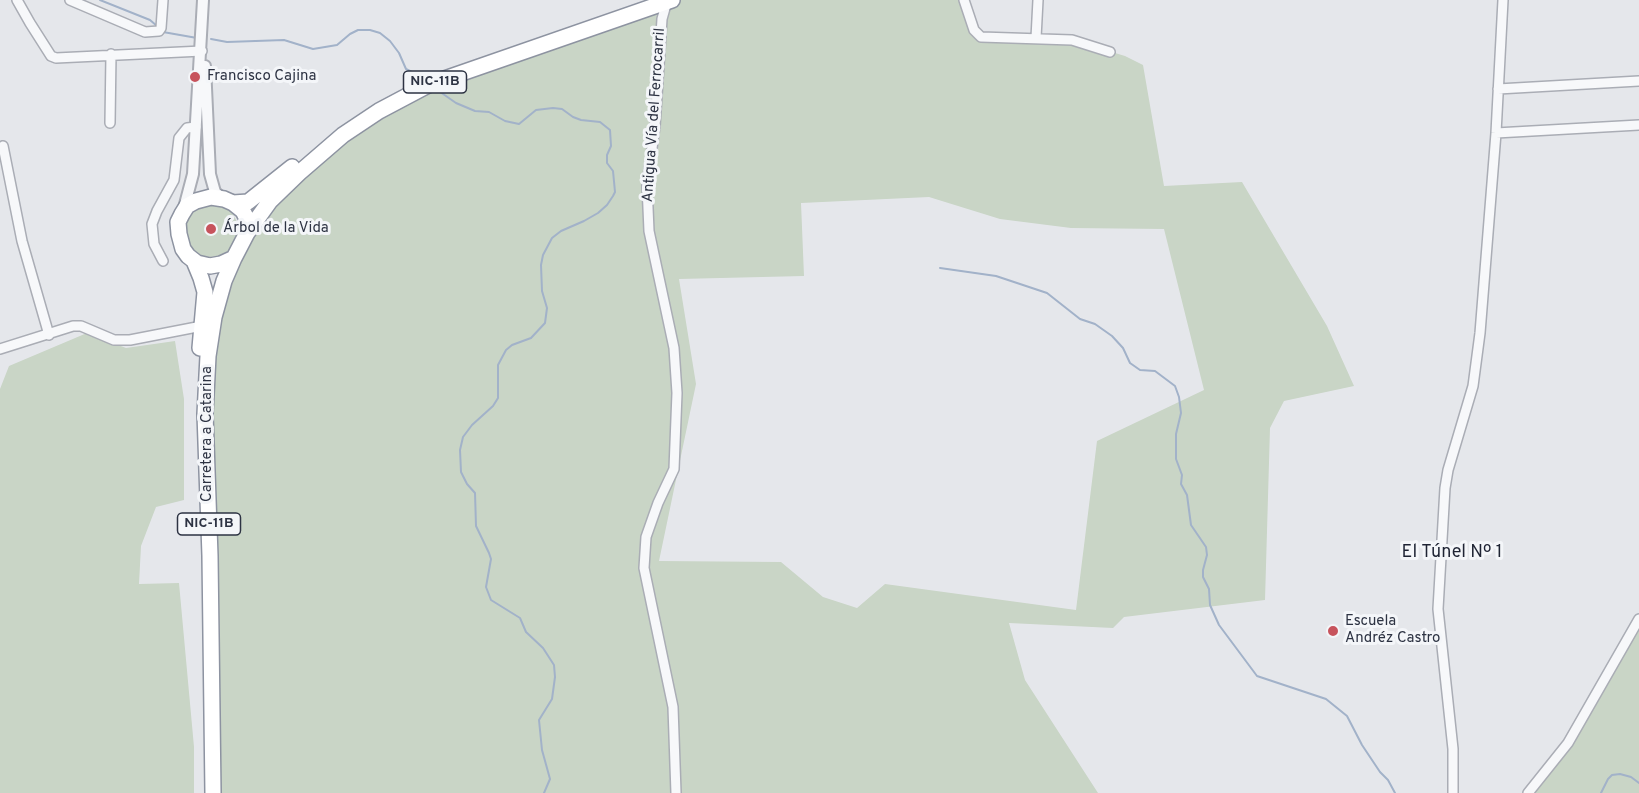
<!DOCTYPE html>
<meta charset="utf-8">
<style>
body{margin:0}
canvas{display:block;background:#e5e7eb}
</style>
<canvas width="1639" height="793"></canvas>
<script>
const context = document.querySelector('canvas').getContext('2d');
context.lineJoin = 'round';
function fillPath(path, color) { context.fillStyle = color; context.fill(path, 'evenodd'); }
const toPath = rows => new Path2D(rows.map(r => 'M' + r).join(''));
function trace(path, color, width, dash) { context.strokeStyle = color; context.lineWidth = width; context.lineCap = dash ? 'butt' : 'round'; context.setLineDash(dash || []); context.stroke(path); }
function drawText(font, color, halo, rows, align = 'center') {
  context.font = font + ' Overpass,sans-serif'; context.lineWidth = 6; context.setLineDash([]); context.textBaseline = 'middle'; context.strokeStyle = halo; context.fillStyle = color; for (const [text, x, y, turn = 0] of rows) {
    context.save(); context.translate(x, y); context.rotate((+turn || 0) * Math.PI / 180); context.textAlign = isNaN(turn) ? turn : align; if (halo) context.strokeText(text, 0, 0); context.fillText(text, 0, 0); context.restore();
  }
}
fillPath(toPath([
 [672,0,964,0,981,37,1072,40,1125,56,1143,65,1164,186,1242,182,1327,326,1354,386,1284,401,1270,428,1265,600,1124,617,1113,628,1009,623,1025,680,1098,793,213,793,207,489,214,317,260,214,379,111],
 [929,197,1000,219,1071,228,1164,229,1204,390,1097,441,1076,610,885,584,857,608,823,597,781,562,659,561,696,384,679,279,804,276,801,203],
 '184 230a27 27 0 1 1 54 0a27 27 0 1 1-54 0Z',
 [87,333,126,348,175,341,184,399,184,500,156,507,141,546,139,584,179,583,194,747,194,793,0,793,0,389,9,366],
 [1639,619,1639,793,1528,793,1568,743]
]), '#c9d5c6');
trace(toPath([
 [100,0,150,20,157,26],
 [163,32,197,38],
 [211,39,227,42,284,40,313,49,337,45,350,34,358,30,370,30,380,33,390,41,399,53,406,69,416,74],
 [436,89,456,103,475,111,489,112,505,121,519,124,536,110,553,108,562,109,573,117,581,120,600,122,610,130,611,146,607,155,607,163,613,171,615,192,613,196,607,205,598,213,584,221,561,231,552,238,543,255,541,265,542,291,547,308,545,323,531,338,512,345,506,350,498,365,498,398,493,406,472,425,463,437,460,450,461,472,467,484,475,493,476,526,489,553,491,559,486,587,491,600,520,618,526,632,543,648,554,665,555,677,552,699,539,720,542,750,550,779,544,793],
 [940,268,996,276,1047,293,1080,319,1095,324,1112,336,1123,348,1130,363,1140,370,1155,371,1175,386,1179,397,1181,413,1176,434,1176,459,1182,475,1181,484,1187,495,1191,525,1206,547,1207,555,1203,570,1203,577,1209,589,1210,605,1219,625,1257,676,1326,699,1347,716,1362,745,1380,772,1388,780,1395,793],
 [1601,793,1608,779,1612,775,1620,774,1631,777,1639,783]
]), '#a2b2c9', 2);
const minor = toPath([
 [17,0,30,23,51,56,56,58,202,51],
 [70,0,145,32,159,31,161,28,163,0],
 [964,0,974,30,981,37,1072,40,1110,52],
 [667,1,662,19,655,126,647,185,649,231,674,348,677,393,674,469,658,503,646,537,644,568,673,707,676,793],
 [1036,38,1038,0],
 [1498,89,1639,81],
 [110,123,111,54],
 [1496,133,1639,125],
 [3,146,22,241,49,335],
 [163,261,154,244,152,224,157,211,174,180,179,138,187,128,196,127],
 [0,349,73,326,81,326,114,340,130,340,202,326],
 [1453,793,1453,749,1438,609,1445,488,1448,470,1473,386,1480,333,1496,133,1503,0],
 [1528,793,1568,743,1639,619]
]);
const tertiary = toPath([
 [205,66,210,174,215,192,223,199],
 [184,208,193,174,203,0]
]);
const trunk = toPath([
 [233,203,248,202,292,167],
 [234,258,221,264,210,266,197,263,188,256,183,249,179,234,178,222,182,214,187,206,196,201,211,197,224,199,233,203,243,211,247,219,247,233],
 [194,261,201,278,205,292,200,348],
 [213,793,210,556,205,414,208,356,214,317,224,281,234,258,247,233,270,201,299,173,343,135,379,111,430,84,672,0]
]);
trace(minor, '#aaadb5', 12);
trace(tertiary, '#aaadb5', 14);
trace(trunk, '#8d93a1', 18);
trace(minor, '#f7f8fa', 9);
trace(tertiary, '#f7f8fa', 10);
trace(trunk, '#fff', 15);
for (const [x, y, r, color] of [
 [195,77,6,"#c7535c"],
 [211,229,6,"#c7535c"],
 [1333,631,6,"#c7535c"]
]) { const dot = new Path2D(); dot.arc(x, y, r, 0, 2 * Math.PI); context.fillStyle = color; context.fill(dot); trace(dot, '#f4f6f9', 2); }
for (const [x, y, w] of [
 [435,82,63],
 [209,524,63]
]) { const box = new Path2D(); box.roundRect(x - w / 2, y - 11, w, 22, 4.5); context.fillStyle = '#f4f6f9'; context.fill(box); trace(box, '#2d3343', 1.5); }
drawText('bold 14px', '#2d3343', null, [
 ["NIC-11B",435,82],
 ["NIC-11B",209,524]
]);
drawText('15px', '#2d3343', '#f4f6f9', [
 ["Francisco Cajina",207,77],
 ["Árbol de la Vida",223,229],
 ["Escuela",1345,622],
 ["Andréz Castro",1345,639]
], 'left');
drawText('15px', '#2d3343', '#f4f6f9', [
 ["Antigua Vía del Ferrocarril",655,115,-86],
 ["Carretera a Catarina",208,434,-90]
]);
drawText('18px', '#1f2434', '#f4f6f9', [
 ["El Túnel Nº 1",1452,553]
]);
</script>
